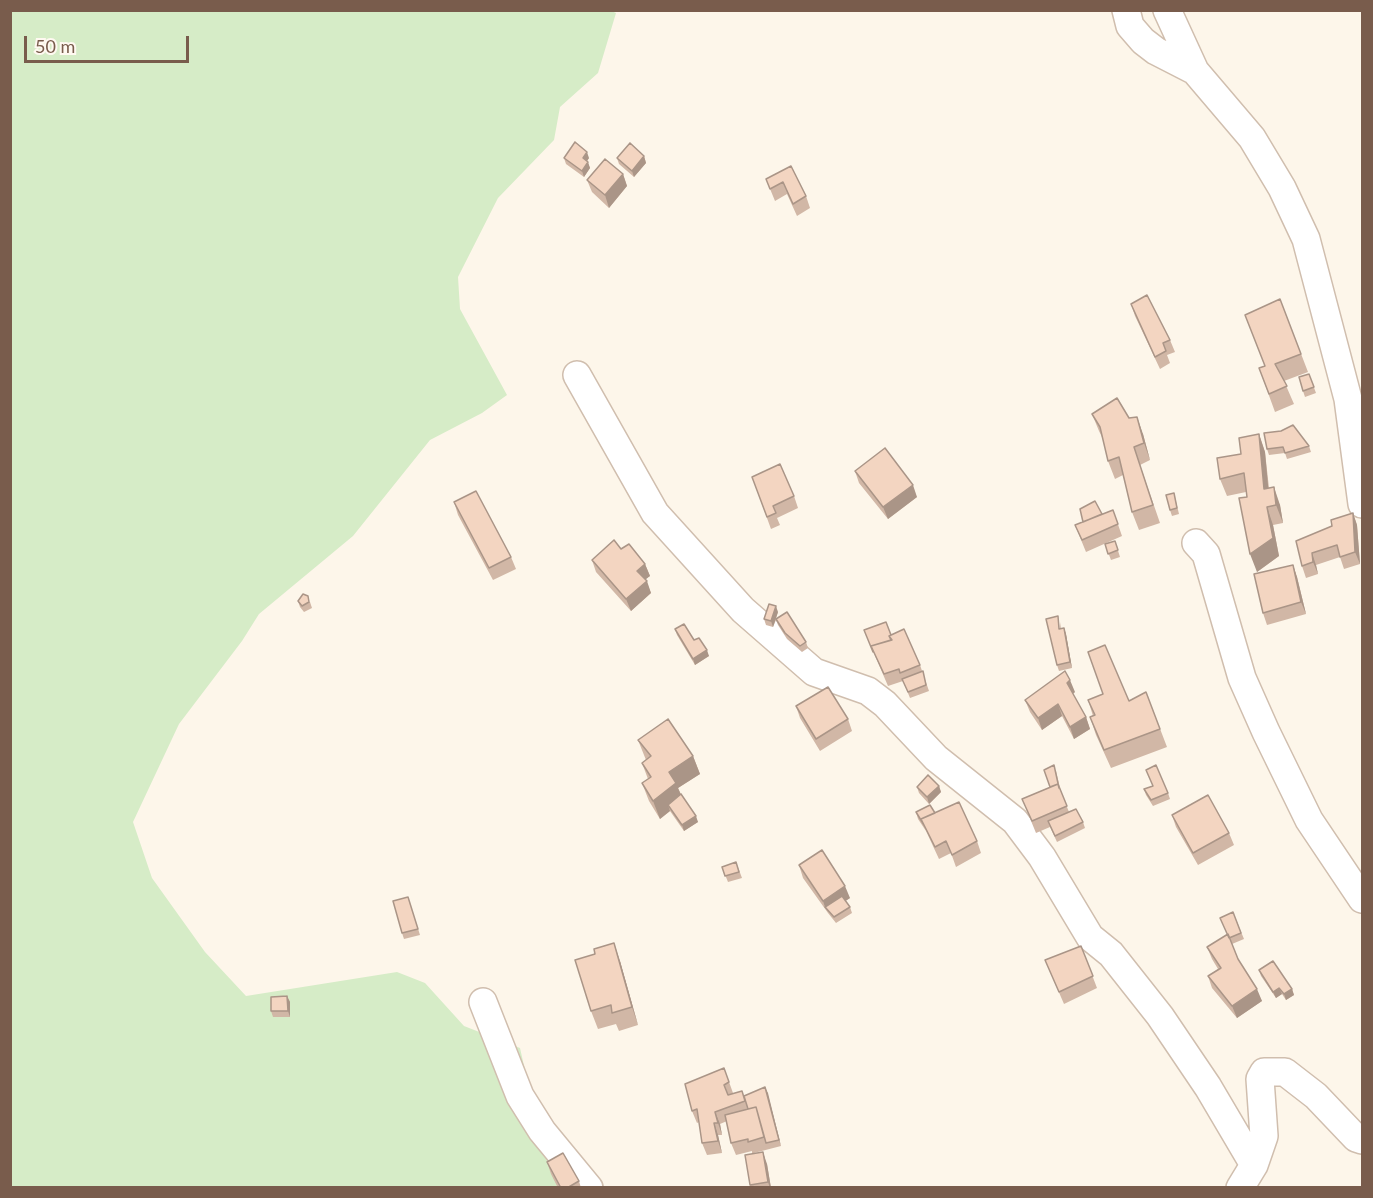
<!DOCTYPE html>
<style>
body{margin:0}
#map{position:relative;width:1373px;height:1198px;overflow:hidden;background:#fdf6ea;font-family:Lato,sans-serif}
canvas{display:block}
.frame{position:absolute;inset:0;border:12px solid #795c4c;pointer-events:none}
.scale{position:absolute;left:24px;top:36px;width:165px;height:27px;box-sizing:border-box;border:3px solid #795c4c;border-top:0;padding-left:8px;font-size:18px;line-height:21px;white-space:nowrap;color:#795c4c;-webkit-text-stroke:4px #fff9f1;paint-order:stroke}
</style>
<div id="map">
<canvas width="1373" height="1198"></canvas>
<div class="frame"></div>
<div class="scale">50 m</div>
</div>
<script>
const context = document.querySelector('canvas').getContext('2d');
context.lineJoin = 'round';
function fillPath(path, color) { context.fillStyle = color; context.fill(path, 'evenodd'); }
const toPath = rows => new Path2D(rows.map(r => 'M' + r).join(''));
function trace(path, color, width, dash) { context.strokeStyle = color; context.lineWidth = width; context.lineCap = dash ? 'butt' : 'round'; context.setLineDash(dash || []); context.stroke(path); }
fillPath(toPath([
 [609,10,616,13,598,73,560,107,554,140,498,198,458,277,460,309,507,395,482,413,430,440,353,536,259,614,242,641,179,724,133,822,152,878,205,952,246,996,397,972,425,983,464,1026,520,1048,531,1097,602,1187,11,1187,10,11]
]), '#d6ecc7');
const minor = toPath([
 [1126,10,1130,26,1143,41,1156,51,1195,71,1252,138,1282,188,1306,239,1348,399,1362,504],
 [1167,10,1195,71],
 [577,375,655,513,743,610,814,672,868,691,885,704,936,758,1015,821,1042,857,1090,937,1111,954,1160,1016,1208,1087,1254,1165],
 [1196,543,1206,554,1242,678,1266,732,1309,820,1362,899],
 [483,1002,520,1096,542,1131,589,1188],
 [1240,1188,1254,1165,1264,1136,1260,1079,1264,1072,1285,1072,1316,1096,1356,1138,1362,1140]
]);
trace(minor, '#d0beae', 30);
trace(minor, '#fff', 27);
fillPath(toPath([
 [644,156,646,163,634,177,619,164,617,158],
 [564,158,589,158,587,161,590,168,584,177,566,164],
 [791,166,806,196,810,208,797,216,787,194,775,201,766,179],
 [623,174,627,186,609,208,592,192,587,180],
 [1280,299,1308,372,1284,381,1294,404,1275,412,1259,368,1265,366,1245,315],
 [1131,304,1170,340,1175,352,1167,355,1170,363,1160,369,1135,316],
 [1309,374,1316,393,1305,397,1303,391],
 [1092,414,1129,418,1143,434,1150,460,1140,465,1160,523,1139,530,1132,512,1123,475,1115,479,1108,461,1103,439,1099,431],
 [1264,433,1309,446,1311,452,1287,459,1285,453,1269,455,1267,449],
 [1259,434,1265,452,1269,488,1280,505,1283,523,1273,525,1279,556,1257,572,1246,492,1227,496,1220,479],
 [855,471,917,497,888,519,859,483],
 [752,477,794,496,798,508,777,518,780,525,771,529],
 [1174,493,1179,514,1172,516,1170,510],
 [454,502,511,557,516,569,493,580,458,515],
 [1113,510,1122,536,1086,552,1075,525],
 [1353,513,1357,525,1360,564,1344,569,1340,557,1316,565,1318,574,1306,578,1302,566,1332,526],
 [1115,541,1120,557,1111,560,1105,544],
 [592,560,645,564,650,576,645,579,651,593,631,611,596,572],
 [1293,565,1297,577,1306,614,1267,625,1263,613],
 [298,601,310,602,312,608,304,612,300,607],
 [778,612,776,618,806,642,808,648,802,652,787,639,778,625,776,620,773,627,766,625,764,619],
 [1060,622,1061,629,1064,628,1066,634,1072,668,1059,671,1057,665],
 [675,629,694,640,709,656,695,665,677,635],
 [864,630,891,635,920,665,929,691,910,698,903,681,888,686],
 [1075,692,1073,694,1086,717,1090,729,1074,739,1062,716,1042,730,1030,712,1025,700],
 [1146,692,1167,747,1111,768,1096,735,1090,717,1093,716,1088,700,1129,701],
 [796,706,848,719,852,731,820,751,800,718],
 [638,740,693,756,700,774,678,788,681,794,698,822,684,831,670,811,660,819,649,801,642,783,648,779,642,763,646,760],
 [1056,771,1061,792,1069,812,1083,822,1085,828,1057,842,1050,827,1036,833,1022,799,1050,787],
 [939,786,941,792,929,804,919,793,917,787],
 [1152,786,1168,793,1170,799,1153,806,1146,795,1144,789],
 [916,812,935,813,977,841,981,853,956,867,951,853,939,859,926,831,918,819],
 [1172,815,1229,833,1234,845,1198,865,1176,827],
 [736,862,742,878,728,882,722,867],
 [799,865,850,898,845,901,850,907,852,913,836,923,828,913,803,878],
 [408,897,420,935,404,939,402,933],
 [1233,912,1244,939,1232,944,1238,959,1262,1001,1237,1018,1212,988,1208,976,1218,969,1212,959,1207,947,1227,935],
 [1081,946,1097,988,1064,1004,1045,960],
 [620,961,638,1025,619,1031,616,1024,598,1029,591,1011],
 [1259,970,1292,989,1294,995,1286,1000,1282,994,1276,998,1261,976],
 [287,996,290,1002,290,1017,273,1017,271,1011],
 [724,1068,733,1093,744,1096,765,1087,781,1146,754,1153,767,1164,771,1188,751,1188,750,1185,752,1154,752,1151,736,1155,731,1143,727,1121,720,1124,722,1135,718,1135,722,1153,707,1155,702,1143,699,1122,697,1123,692,1111],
 [547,1162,579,1181,581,1188,558,1188,551,1174]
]), '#d1b7a6');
fillPath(toPath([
 [587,152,589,158,585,164,583,158],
 [644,156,646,163,634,177,632,171],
 [588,162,590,168,584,177,582,171],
 [623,174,627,186,609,208,605,195],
 [1137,417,1143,434,1150,460,1144,443],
 [1259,434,1265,452,1270,507,1264,489],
 [913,485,917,497,888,519,883,507],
 [1274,487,1280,505,1283,523,1276,505],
 [1267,507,1273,525,1279,556,1257,572,1250,554],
 [1353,513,1357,525,1360,564,1355,552],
 [1312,553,1316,565,1318,574,1313,562],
 [645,564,650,576,641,583,637,571],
 [1293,565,1297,577,1306,614,1301,602],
 [647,581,651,593,631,611,626,599],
 [776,606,778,612,773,627,771,621],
 [1064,628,1066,634,1072,668,1070,662],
 [707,650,709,656,695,665,693,659],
 [1070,680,1075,692,1071,695,1067,683],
 [1058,704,1062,716,1042,730,1038,718],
 [1086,717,1090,729,1074,739,1070,727],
 [693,756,700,774,678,788,683,800,668,805,670,811,660,819,653,801,669,772],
 [939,786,941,792,929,804,927,797],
 [696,816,698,822,684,831,682,825],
 [845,886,850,898,829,912,825,907,823,901],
 [614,943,620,961,638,1025,632,1007],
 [1279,988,1282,994,1276,998,1273,992],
 [1257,989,1262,1001,1237,1018,1232,1006],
 [1292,989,1294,995,1286,1000,1284,994],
 [287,996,290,1002,290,1017,288,1011],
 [765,1087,768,1093,781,1146,779,1140],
 [715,1112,720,1124,722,1135,718,1123],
 [714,1123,718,1135,722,1153,718,1141],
 [763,1152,767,1164,771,1188,770,1188,768,1182]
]), '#aa9587');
const building = toPath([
 [575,142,587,152,583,158,588,162,582,171,564,158,575,142],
 [630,143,644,156,632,171,617,158,630,143],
 [605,159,623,174,605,195,587,180,605,159],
 [791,166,806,196,793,204,783,182,770,189,766,179,791,166],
 [1147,295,1170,340,1163,343,1166,351,1155,357,1131,304,1147,295],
 [1280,299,1301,354,1275,364,1287,386,1269,394,1259,368,1265,366,1245,315,1280,299],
 [1309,374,1314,387,1303,391,1299,377,1309,374],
 [1117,398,1129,418,1137,417,1144,443,1134,447,1153,505,1132,512,1119,457,1108,461,1100,427,1092,414,1117,398],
 [1293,425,1309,446,1285,453,1283,447,1267,449,1264,433,1281,431,1293,425],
 [1259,434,1264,489,1274,487,1276,505,1267,507,1273,538,1250,554,1239,498,1247,497,1244,473,1220,479,1217,458,1241,454,1239,438,1259,434],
 [885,448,913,485,883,507,855,471,885,448],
 [780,464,794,496,773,506,776,513,767,517,752,477,780,464],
 [476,491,511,557,489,568,454,502,476,491],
 [1174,493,1177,508,1170,510,1166,495,1174,493],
 [1095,501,1102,514,1083,522,1080,509,1095,501],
 [1113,510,1118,524,1082,540,1075,525,1113,510],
 [1353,513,1355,552,1340,557,1337,545,1312,553,1313,562,1302,566,1296,541,1332,526,1331,520,1353,513],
 [614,540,621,549,629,544,645,564,637,571,647,581,626,599,592,560,614,540],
 [1115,541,1118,550,1108,554,1105,544,1115,541],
 [1293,565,1301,602,1263,613,1254,574,1293,565],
 [303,594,308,596,309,602,302,606,298,601,303,594],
 [769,604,776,606,771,621,764,619,769,604],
 [787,612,806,642,800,646,785,633,776,619,787,612],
 [1058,616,1059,629,1064,628,1070,662,1057,665,1046,619,1058,616],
 [886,622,891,635,889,636,891,640,871,646,873,652,864,630,886,622],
 [684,624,694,640,699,638,707,650,693,659,675,629,684,624],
 [904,629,920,665,900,673,899,669,884,674,871,646,892,640,889,636,904,629],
 [1105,645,1129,701,1146,692,1160,729,1104,750,1090,717,1095,715,1088,700,1103,694,1088,652,1105,645],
 [923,671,926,685,908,692,902,679,923,671],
 [1065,671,1070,680,1067,683,1086,717,1070,727,1058,704,1038,718,1025,700,1065,671],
 [828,687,848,719,816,739,796,706,828,687],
 [668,719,693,756,669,772,676,783,653,801,642,783,651,777,642,763,651,756,638,740,668,719],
 [1054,765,1059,788,1058,784,1050,787,1044,770,1054,765],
 [1156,765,1168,793,1151,800,1144,789,1153,786,1146,770,1156,765],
 [928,775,939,786,927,797,917,787,928,775],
 [1058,784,1067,806,1032,821,1022,799,1058,784],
 [681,794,696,816,682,825,668,805,681,794],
 [1208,795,1229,833,1193,853,1172,815,1208,795],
 [959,802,977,841,952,855,946,841,935,847,921,819,959,802],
 [930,805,935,813,921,819,924,825,916,812,930,805],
 [1076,809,1083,822,1055,836,1048,821,1076,809],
 [822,850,845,886,823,901,799,865,822,850],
 [736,862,739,872,725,876,722,867,736,862],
 [842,896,850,907,834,917,825,907,842,896],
 [408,897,418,929,402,933,393,901,408,897],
 [1233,912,1241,933,1229,938,1220,918,1233,912],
 [1228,934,1238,959,1257,989,1232,1006,1208,976,1221,968,1207,947,1228,934],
 [614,943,632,1007,612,1013,611,1005,591,1011,575,960,595,954,594,949,614,943],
 [1081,946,1093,976,1059,992,1045,960,1081,946],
 [1273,961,1292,989,1284,994,1279,988,1273,992,1259,970,1273,961],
 [287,996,288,1011,271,1011,271,997,287,996],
 [724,1068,729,1082,724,1085,728,1095,742,1091,745,1101,715,1112,718,1123,714,1123,718,1141,702,1143,697,1109,692,1111,685,1084,724,1068],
 [765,1087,779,1140,766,1143,756,1107,748,1109,744,1096,765,1087],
 [756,1107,764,1137,748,1142,748,1139,731,1143,725,1115,756,1107],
 [763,1152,768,1182,750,1185,745,1155,763,1152],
 [563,1153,579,1181,567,1188,561,1188,547,1162,563,1153]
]);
fillPath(building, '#f3d5c1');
trace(building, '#aa9587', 1.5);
</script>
